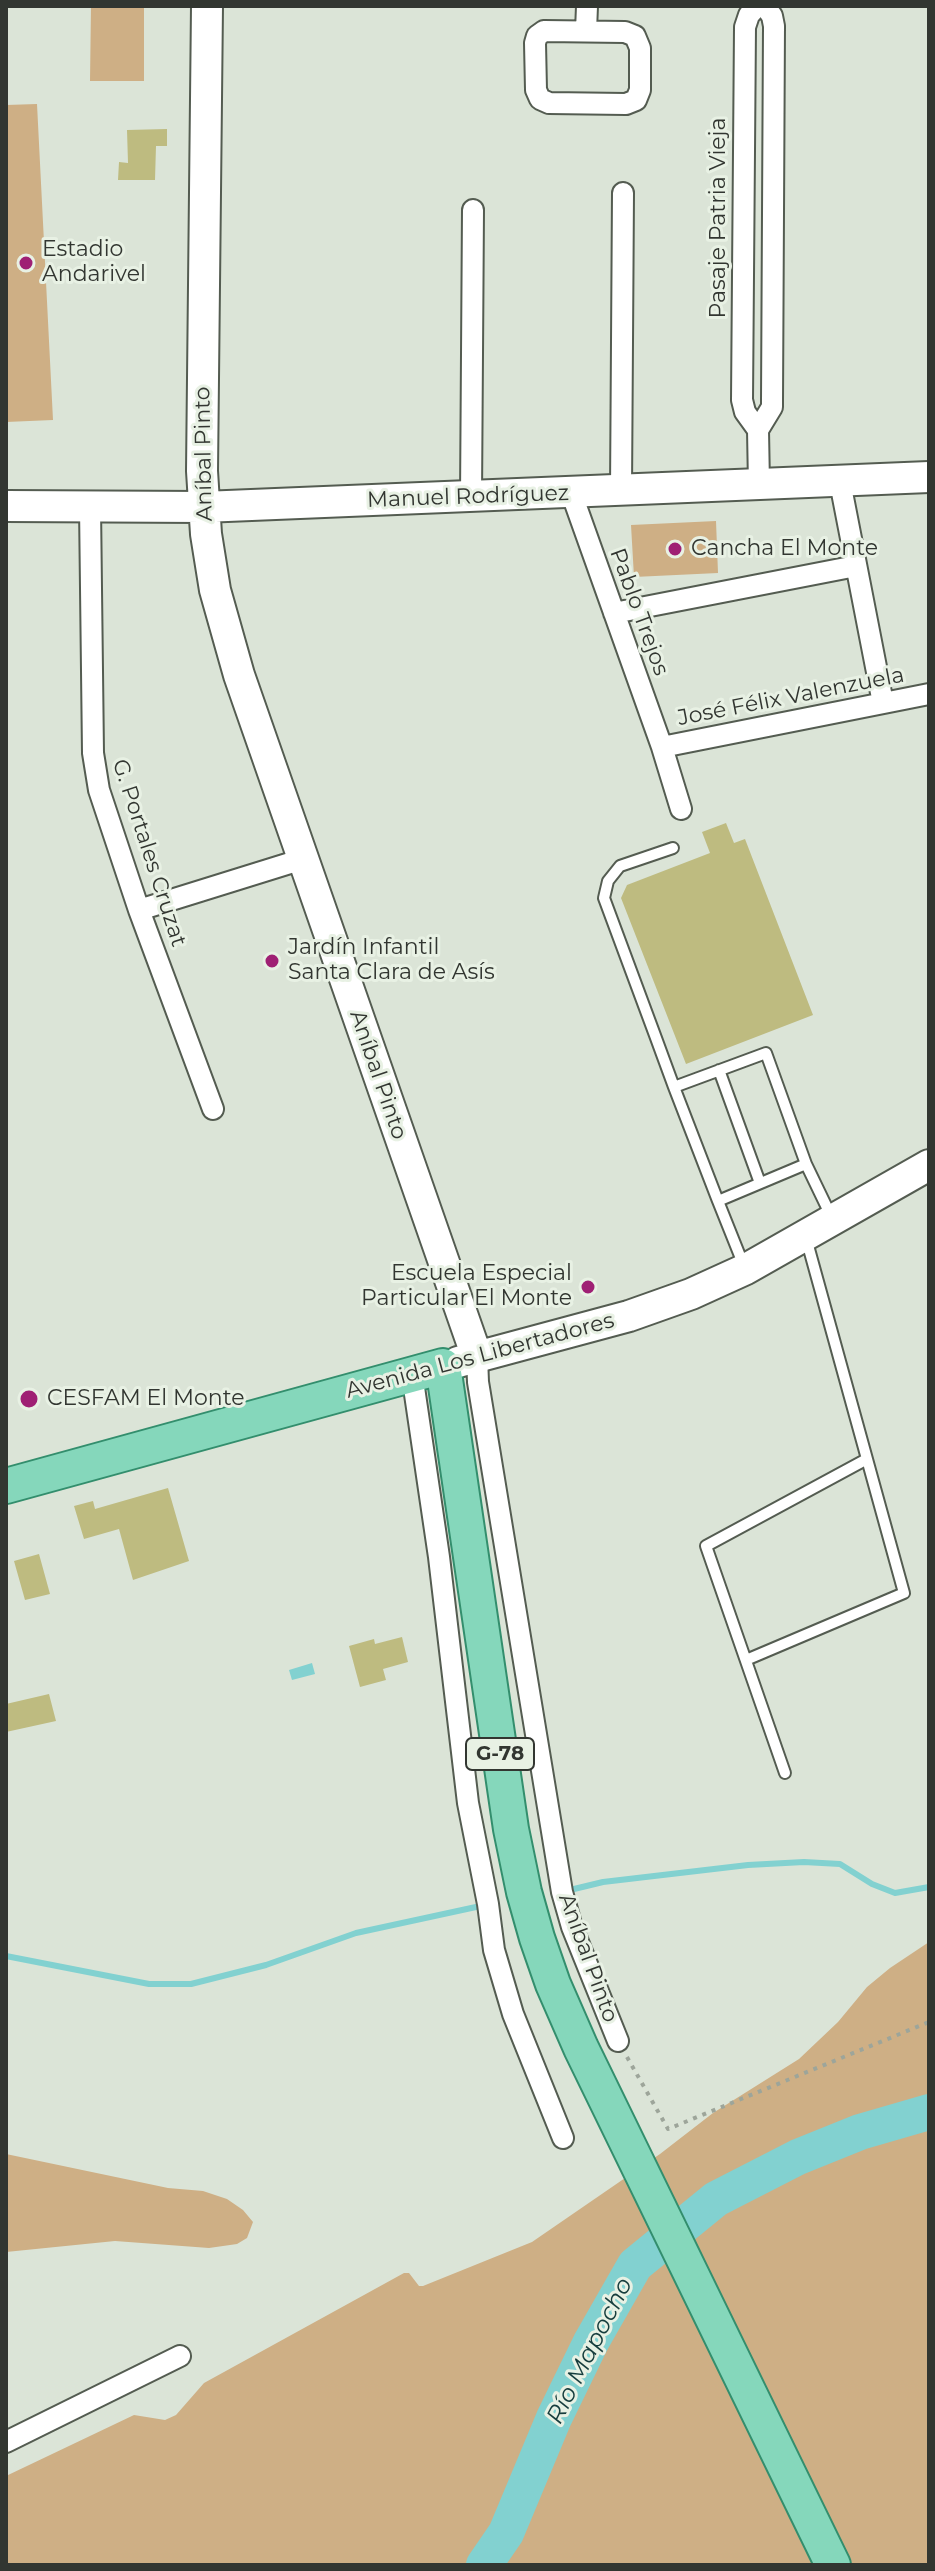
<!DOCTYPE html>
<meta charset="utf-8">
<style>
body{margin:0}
#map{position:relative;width:935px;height:2571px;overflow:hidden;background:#dbe4d7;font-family:Montserrat,sans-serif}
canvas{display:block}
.frame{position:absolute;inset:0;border:8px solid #323631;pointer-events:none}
</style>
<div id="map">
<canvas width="935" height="2571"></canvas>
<div class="frame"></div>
</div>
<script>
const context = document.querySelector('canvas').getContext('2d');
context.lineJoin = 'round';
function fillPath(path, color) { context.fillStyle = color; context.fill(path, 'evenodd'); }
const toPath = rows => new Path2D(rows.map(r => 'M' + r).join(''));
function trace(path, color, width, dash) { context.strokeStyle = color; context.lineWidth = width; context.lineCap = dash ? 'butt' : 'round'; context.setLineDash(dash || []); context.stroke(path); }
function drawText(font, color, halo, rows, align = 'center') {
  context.font = font + ' Montserrat,sans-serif'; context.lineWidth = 6; context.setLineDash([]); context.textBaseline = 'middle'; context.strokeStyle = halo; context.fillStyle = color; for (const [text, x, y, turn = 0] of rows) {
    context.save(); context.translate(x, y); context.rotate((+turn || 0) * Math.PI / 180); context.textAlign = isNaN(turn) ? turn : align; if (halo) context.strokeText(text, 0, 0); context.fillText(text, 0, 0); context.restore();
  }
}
fillPath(toPath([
 [91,6,144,6,144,81,90,81],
 [37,104,53,420,6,422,6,105],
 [716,521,718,573,634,577,631,525],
 [929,1942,929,2565,6,2565,6,2476,134,2415,165,2420,176,2415,204,2383,404,2273,409,2273,419,2286,423,2286,532,2242,660,2154,713,2113,799,2059,838,2022,867,1987,890,1968],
 [6,2154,168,2188,203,2191,227,2199,243,2210,253,2222,247,2238,237,2244,209,2248,115,2241,6,2252]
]), '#ceaf85');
fillPath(toPath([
 [312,1663,315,1674,292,1680,289,1670]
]), '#82d1d0');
trace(toPath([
 [574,1889,603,1882,748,1865,804,1862,840,1864,872,1884,895,1893,929,1887],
 [6,1956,149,1984,191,1984,266,1965,356,1933,476,1907]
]), '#82d1d0', 6);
trace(toPath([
 [484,2565,506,2533,554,2418,591,2342,635,2265,716,2199,798,2157,860,2132,929,2112]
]), '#82d1d0', 36);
fillPath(toPath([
 [167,129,167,146,156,146,155,180,118,180,119,162,128,163,127,130],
 [726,823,734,843,745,839,813,1015,686,1064,621,898,627,885,710,853,702,832],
 [168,1488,189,1561,133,1580,119,1529,84,1539,74,1506,93,1501,95,1509],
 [39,1554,50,1594,25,1600,14,1561],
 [402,1637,408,1662,383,1669,386,1680,360,1687,349,1646,374,1639,375,1644],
 [49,1694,56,1721,6,1732,6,1704]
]), '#bebb80');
const lane = toPath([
 [673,848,620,866,608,881,604,898,656,1038,674,1087,718,1201,806,1164,766,1053,674,1087],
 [719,1070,760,1183],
 [806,1164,832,1218],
 [718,1201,744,1266],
 [746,1660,904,1593,806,1238],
 [785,1773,706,1546,867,1459]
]);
const street = toPath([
 [757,6,749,15,745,27,742,400,745,412,758,430,759,485],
 [544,31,625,32,635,36,640,48,640,90,636,100,626,104,549,103,540,99,536,90,535,43,537,36,544,31],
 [586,31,587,6],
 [758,430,772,407,772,400,774,26,772,16,765,6],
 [840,482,883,703],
 [621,490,623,193],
 [571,492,662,747,681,809],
 [471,497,473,210],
 [90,506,93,753,99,790,139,910,213,1109],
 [614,613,856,566],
 [662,747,929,694],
 [139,910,303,859],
 [477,1357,478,1382,562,1892,572,1927,618,2041],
 [412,1374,439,1557,468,1803,488,1904,494,1950,513,2014,563,2138],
 [6,2442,180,2356]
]);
const secondary = toPath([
 [207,6,202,471,206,534,215,590,239,675,477,1357],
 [6,506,203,507,929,477],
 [458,1362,629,1316,691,1294,746,1269,929,1165]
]);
const primary = toPath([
 [6,1486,443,1366,511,1829,524,1892,537,1938,553,1984,581,2048,833,2565]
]);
trace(lane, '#545c51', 14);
trace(street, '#545c51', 24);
trace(secondary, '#545c51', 34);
trace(primary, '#338e6d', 38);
trace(toPath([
 [627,2057,668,2129,929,2022]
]), '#9da59a', 4, [4, 6]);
trace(lane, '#fff', 10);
trace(street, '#fff', 20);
trace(secondary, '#fff', 30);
trace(primary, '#85d7bb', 34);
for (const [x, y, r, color] of [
 [26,263,8,"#9f2074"],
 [675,549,8,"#9f2074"],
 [272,961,8,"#9f2074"],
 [588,1287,8,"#9f2074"],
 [29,1399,10,"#9f2074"]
]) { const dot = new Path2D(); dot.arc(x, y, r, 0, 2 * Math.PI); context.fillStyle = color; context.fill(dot); trace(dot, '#e8f1e4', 3); }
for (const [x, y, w] of [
 [500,1754,68]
]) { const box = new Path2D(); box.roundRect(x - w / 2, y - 16, w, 32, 6); context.fillStyle = '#e8f1e4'; context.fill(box); trace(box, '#323631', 2); }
drawText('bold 20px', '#323631', null, [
 ["G-78",500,1754]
]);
drawText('22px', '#323631', '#e8f1e4', [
 ["Pasaje Patria Vieja",719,218,-90],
 ["Aníbal Pinto",204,454,-91],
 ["Manuel Rodríguez",468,497,-2],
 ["Pablo Trejos",639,612,70],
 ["José Félix Valenzuela",791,697,-11],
 ["G. Portales Cruzat",149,853,72],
 ["Aníbal Pinto",378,1075,71],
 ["Avenida Los Libertadores",480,1356,-15],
 ["Aníbal Pinto",588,1958,70]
]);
drawText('22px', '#323631', '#e8f1e4', [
 ["Estadio",42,250],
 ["Andarivel",42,275],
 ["Cancha El Monte",691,549],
 ["Jardín Infantil",288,948],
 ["Santa Clara de Asís",288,973],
 ["Escuela Especial",572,1274,"right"],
 ["Particular El Monte",572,1299,"right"],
 ["CESFAM El Monte",47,1399]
], 'left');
drawText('italic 24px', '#163d3d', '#e8f1e4', [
 ["Río Mapocho",590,2351,-63]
]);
</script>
